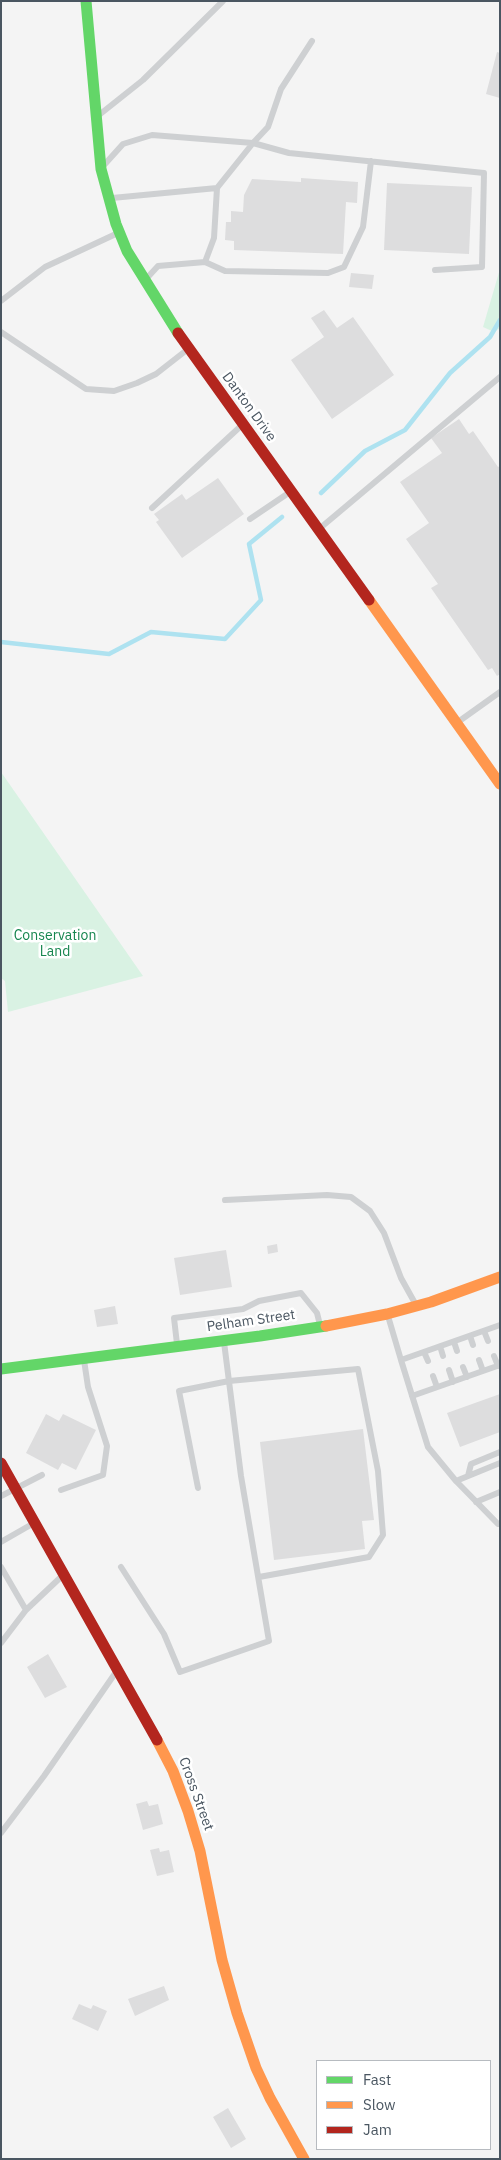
<!DOCTYPE html>
<style>
body{margin:0}
#map{position:relative;width:501px;height:2160px;overflow:hidden;background:#f4f4f4;font-family:"IBM Plex Sans",sans-serif}
canvas{display:block}
.frame{position:absolute;inset:0;border:2px solid #4a5661;pointer-events:none}
.legend{position:absolute;left:316px;top:2060px;width:175px;height:90px;box-sizing:border-box;background:#fff;border:1px solid #b7bbc0;margin:0;padding:6px 9px;list-style:none;font-size:15px;color:#4a5661}
.legend li{display:flex;align-items:center;gap:10px;height:25px}
.legend b{width:25px;border:1px solid #b7bbc0}
</style>
<div id="map">
<canvas width="501" height="2160"></canvas>
<div class="frame"></div>
<ul class="legend">
<li><b style="height:6px;background:#63d668"></b>Fast</li>
<li><b style="height:6px;background:#ff974d"></b>Slow</li>
<li><b style="height:6px;background:#b3261e"></b>Jam</li>
</ul>
</div>
<script>
const context = document.querySelector('canvas').getContext('2d');
context.lineJoin = 'round';
function fillPath(path, color) { context.fillStyle = color; context.fill(path, 'evenodd'); }
const toPath = rows => new Path2D(rows.map(r => 'M' + r).join(''));
function trace(path, color, width, dash) { context.strokeStyle = color; context.lineWidth = width; context.lineCap = dash ? 'butt' : 'round'; context.setLineDash(dash || []); context.stroke(path); }
function drawText(font, color, halo, rows, align = 'center') {
  context.font = font + ' "IBM Plex Sans",sans-serif'; context.lineWidth = 5; context.setLineDash([]); context.textBaseline = 'middle'; context.strokeStyle = halo; context.fillStyle = color; for (const [text, x, y, turn = 0] of rows) {
    context.save(); context.translate(x, y); context.rotate((+turn || 0) * Math.PI / 180); context.textAlign = isNaN(turn) ? turn : align; if (halo) context.strokeText(text, 0, 0); context.fillText(text, 0, 0); context.restore();
  }
}
fillPath(toPath([
 [500,269,500,328,494,332,483,327],
 [1,772,143,976,8,1012,5,981,1,978]
]), '#d9f2e3');
trace(toPath([
 [321,493,365,451,405,430,450,373,490,337,500,320],
 [1,642,109,654,151,632,225,639,261,600,249,544,282,517]
]), '#aee2f0', 4.5);
fillPath(toPath([
 [497,52,500,53,500,98,486,94],
 [301,178,358,182,357,203,346,202,343,254,234,250,234,241,225,240,226,222,231,222,231,211,243,212,244,195,252,179,301,182],
 [387,183,472,187,469,254,384,250],
 [351,273,374,275,372,289,349,287],
 [324,310,337,328,353,317,394,375,332,419,291,360,324,337,311,318],
 [459,419,469,434,473,431,498,467,500,466,500,674,497,676,492,668,488,670,431,588,438,584,406,539,429,523,400,482,442,453,431,438],
 [218,478,244,514,182,558,156,522,159,520,154,514,182,494,186,500],
 [277,1244,278,1252,268,1254,267,1246],
 [226,1250,232,1287,180,1295,174,1258],
 [115,1306,118,1324,97,1327,94,1310],
 [500,1394,500,1432,460,1447,447,1413],
 [46,1414,59,1421,63,1414,96,1430,76,1470,62,1463,58,1470,26,1453],
 [363,1429,374,1520,362,1521,365,1549,274,1560,260,1442],
 [48,1654,67,1687,45,1698,27,1667],
 [147,1801,149,1806,158,1804,163,1824,143,1830,136,1804],
 [159,1848,160,1852,169,1850,174,1872,157,1876,150,1850],
 [164,1986,169,2000,135,2016,128,1999],
 [79,2004,91,2009,93,2005,107,2011,98,2031,72,2019],
 [228,2108,246,2139,231,2148,213,2117]
]), '#ddddde');
trace(toPath([
 [99,115,143,80,223,1],
 [105,164,123,144,152,135,253,143,289,153,484,173,482,267,435,270],
 [217,188,253,143,268,127,281,89,312,41],
 [112,198,217,188,214,238,205,262],
 [147,278,158,266,205,262,225,271,328,273,344,267,363,227,371,161],
 [1,301,45,267,118,233],
 [1,332,86,389,114,391,137,383,156,374,188,349],
 [152,508,242,425],
 [250,519,290,492],
 [319,529,500,377],
 [458,722,500,692],
 [225,1200,327,1195,351,1197,370,1211,384,1233,401,1278,416,1305],
 [388,1316,401,1360,500,1325],
 [484,1331,488,1341],
 [470,1336,473,1345],
 [454,1342,457,1351],
 [177,1344,174,1318,243,1309,259,1301,301,1293,317,1313,320,1325],
 [440,1346,443,1356],
 [424,1352,428,1361],
 [494,1356,498,1366],
 [401,1360,428,1447,456,1481,498,1524,500,1524],
 [479,1360,483,1371],
 [463,1367,467,1377],
 [449,1370,453,1382],
 [433,1376,437,1387],
 [412,1396,500,1365],
 [468,1476,471,1464,500,1452],
 [456,1481,500,1463],
 [198,1488,179,1391,229,1381,358,1369,378,1471,383,1535,369,1557,259,1577],
 [61,1490,103,1475,107,1446,88,1387,84,1360],
 [1,1496,42,1475],
 [476,1502,500,1492],
 [1,1542,34,1523],
 [1,1567,26,1610],
 [121,1567,164,1634,180,1672,269,1641,241,1476,224,1342],
 [1,1643,26,1610,62,1576],
 [1,1833,44,1776,116,1672]
]), '#ced0d2', 6);
trace(toPath([
 [86,1,101,169,116,224,127,251,178,333],
 [1,1369,260,1336,326,1326]
]), '#63d668', 11);
trace(toPath([
 [369,600,500,784],
 [326,1326,387,1314,431,1302,500,1277],
 [157,1740,173,1771,188,1811,200,1851,222,1960,237,2013,256,2068,270,2098,304,2159]
]), '#ff974d', 11);
trace(toPath([
 [178,333,369,600],
 [1,1463,157,1740]
]), '#b3261e', 11);
drawText('14px', '#4a5661', '#fff', [
 ["Danton Drive",249,407,54],
 ["Pelham Street",251,1321,-8],
 ["Cross Street",196,1794,70]
]);
drawText('14px', '#17864f', '#fff', [
 ["Conservation",55,936],
 ["Land",55,952]
]);
</script>
